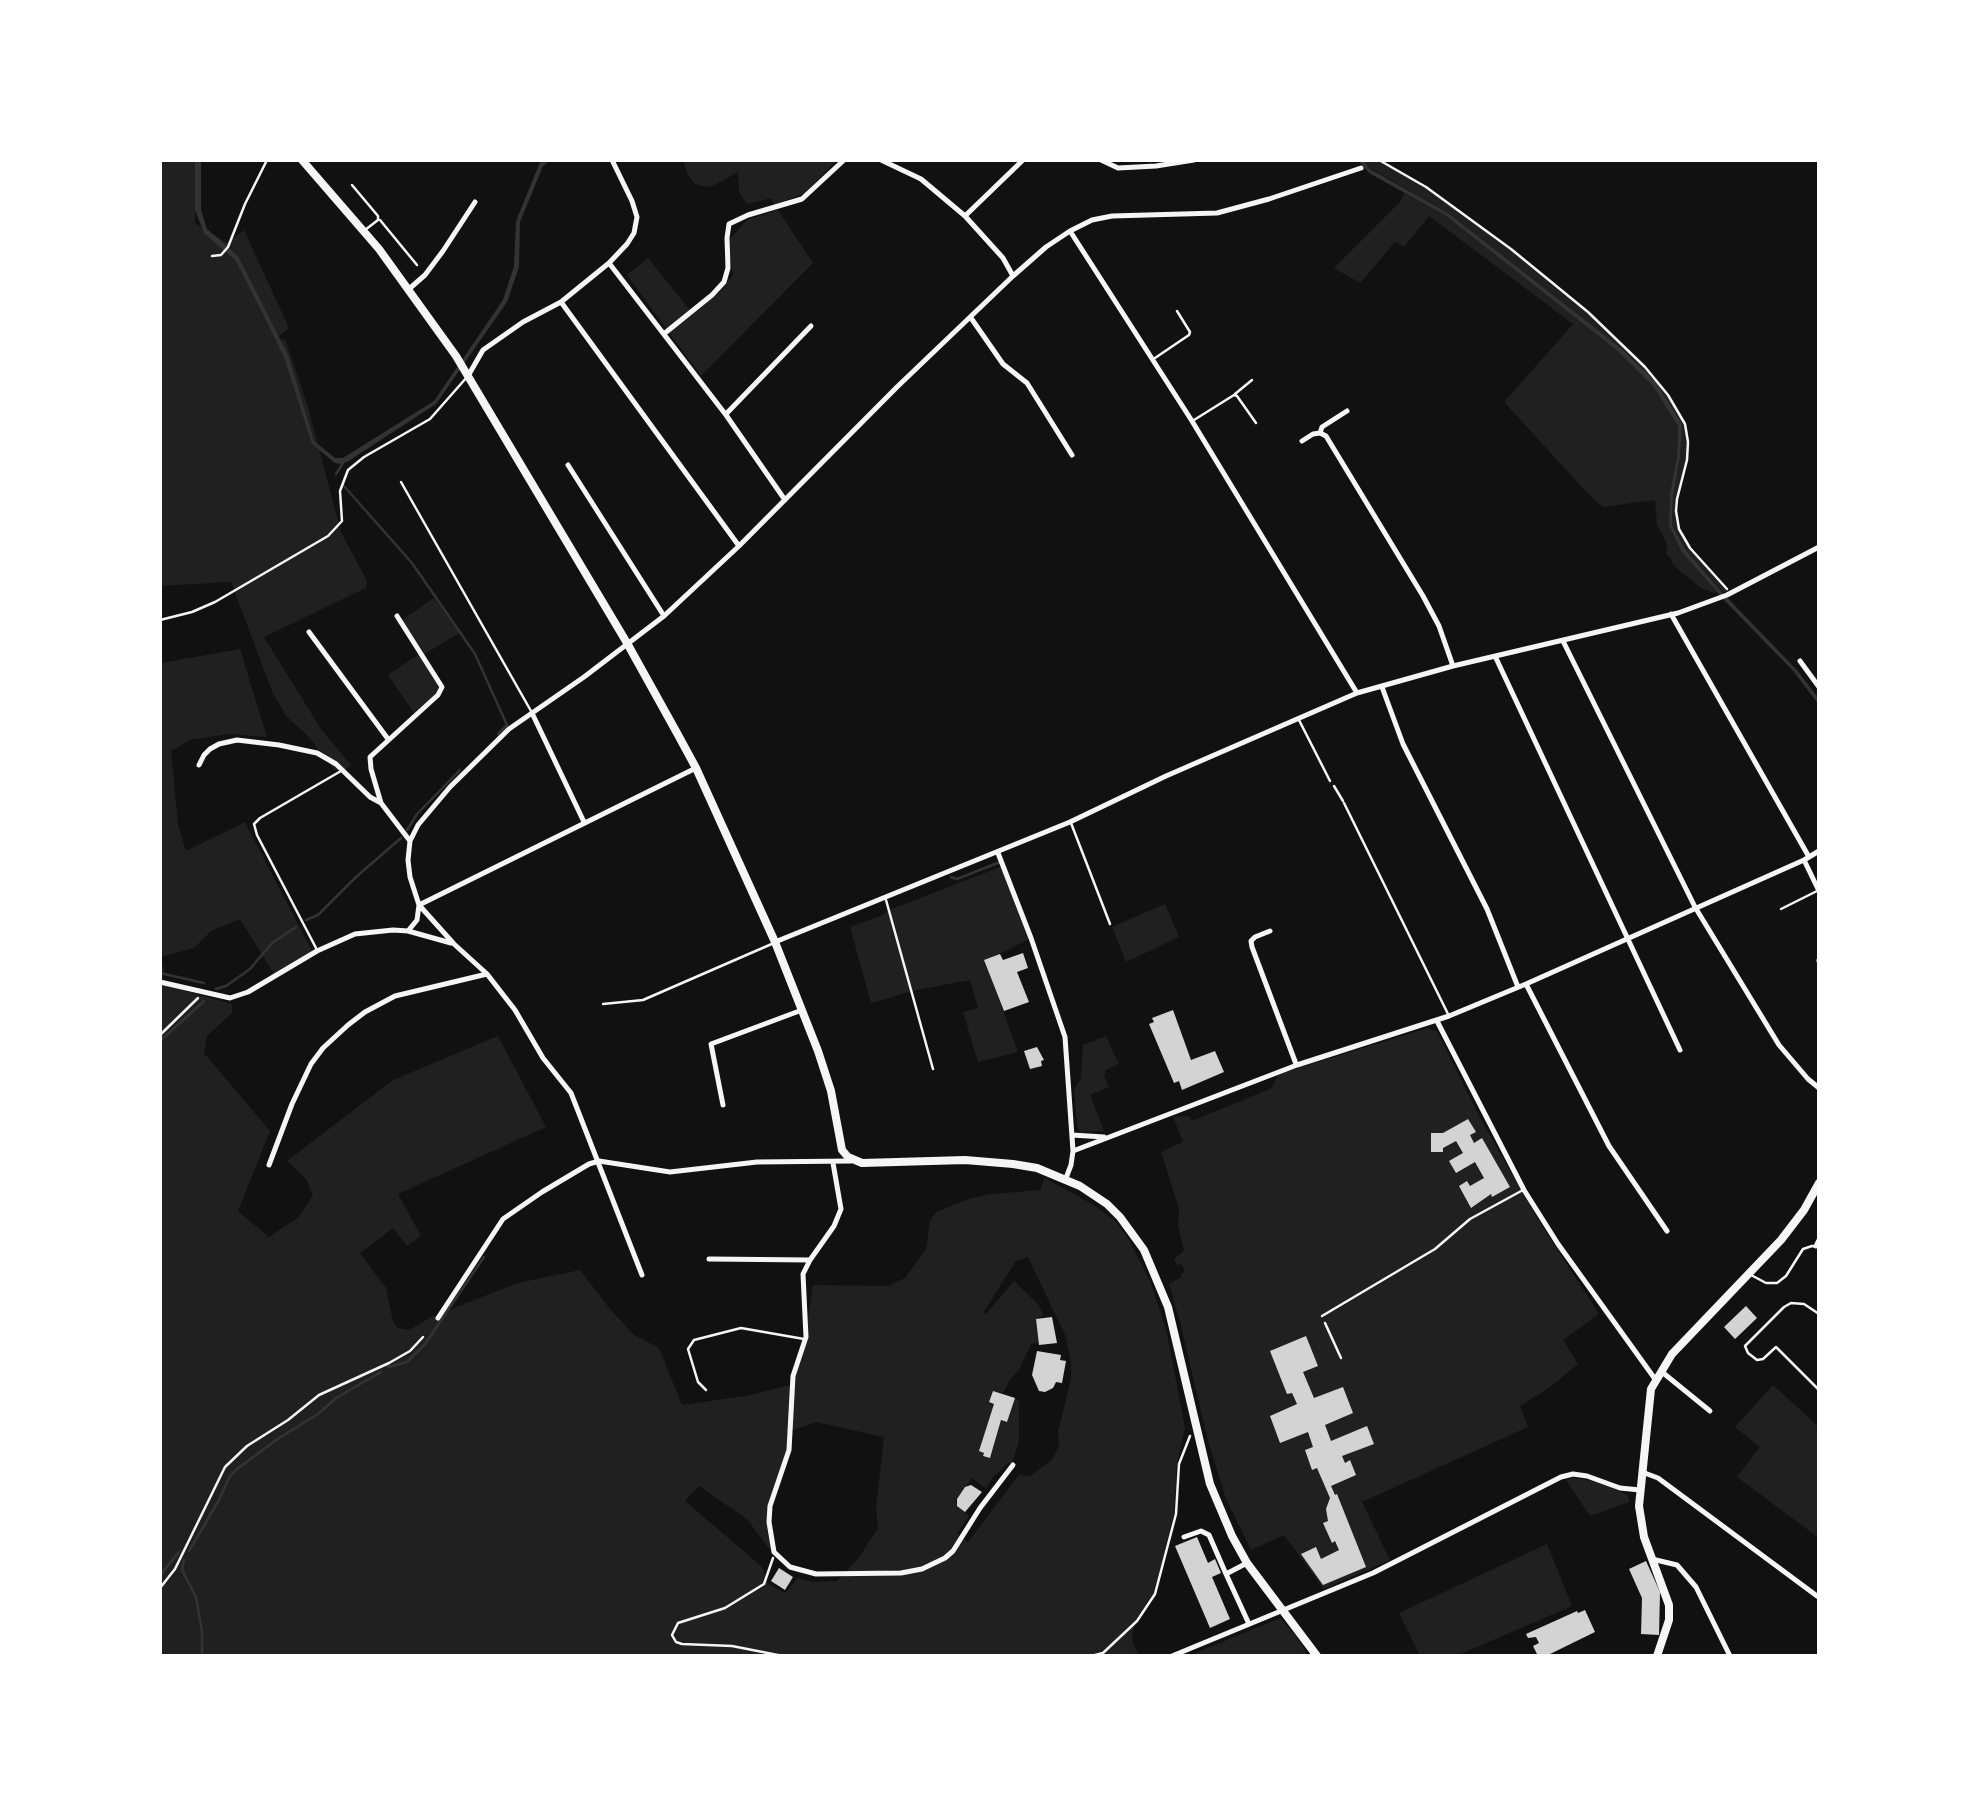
<!DOCTYPE html>
<style>
body{margin:0}
#map{position:relative;width:1979px;height:1816px;overflow:hidden;background:#111;font-family:"PT Sans",sans-serif}
canvas{display:block}
.frame{position:absolute;inset:0;border:162px solid #fff;pointer-events:none}
</style>
<div id="map">
<canvas width="1979" height="1816"></canvas>
<div class="frame"></div>
</div>
<script>
const context = document.querySelector('canvas').getContext('2d');
context.lineJoin = 'round';
function fillPath(path, color) { context.fillStyle = color; context.fill(path, 'evenodd'); }
const toPath = rows => new Path2D(rows.map(r => 'M' + r).join(''));
function trace(path, color, width, dash) { context.strokeStyle = color; context.lineWidth = width; context.lineCap = dash ? 'butt' : 'round'; context.setLineDash(dash || []); context.stroke(path); }
fillPath(toPath([
 [160,160,196,160,195,223,227,243,244,230,289,328,274,340,285,339,308,407,341,532,367,581,366,588,264,637,321,729,351,765,344,771,335,770,307,735,287,717,273,694,231,582,160,586],
 [683,160,837,160,805,193,774,205,772,198,747,204,739,192,738,172,713,186,707,187,695,184,687,173],
 [1363,160,1379,160,1399,170,1511,249,1588,312,1645,367,1674,403,1685,424,1688,451,1677,500,1676,511,1679,529,1690,548,1729,591,1724,593,1718,588,1685,549,1672,525,1673,497,1680,457,1682,425,1656,382,1621,348,1448,213,1370,168],
 [1404,193,1446,216,1619,352,1653,386,1678,425,1677,457,1670,493,1669,525,1681,551,1717,592,1714,593,1701,588,1673,565,1671,558,1666,555,1667,544,1657,525,1655,500,1603,507,1590,496,1504,402,1573,324,1429,216,1404,247,1395,242,1360,283,1334,268,1401,201],
 [778,210,813,263,701,376,627,275,648,258,693,314,721,291,733,275,727,242,747,220],
 [434,598,459,633,425,654,402,620],
 [240,649,267,737,229,734,190,740,171,751,178,824,186,851,245,822,312,951,274,974,240,919,211,931,194,948,161,957,164,971,160,972,160,663],
 [419,654,437,679,439,687,437,693,414,713,388,675],
 [1003,866,1031,938,985,961,1018,1052,978,1062,963,1012,978,1008,970,980,912,991,871,1003,850,927,880,916,889,910],
 [1165,904,1179,937,1126,962,1112,927],
 [160,984,232,1004,232,1013,207,1036,204,1053,270,1131,238,1211,269,1237,299,1217,313,1195,306,1179,287,1161,393,1080,498,1036,546,1127,398,1194,421,1236,407,1246,393,1228,360,1253,386,1288,393,1322,398,1328,409,1330,433,1316,438,1318,456,1307,518,1283,580,1270,610,1309,634,1335,659,1348,682,1405,745,1396,790,1385,790,1388,805,1339,813,1285,889,1286,905,1278,926,1249,930,1221,936,1212,972,1198,992,1194,1040,1190,1045,1178,1092,1204,1115,1221,1128,1238,1151,1283,1167,1333,1185,1428,1177,1464,1174,1514,1160,1571,1153,1594,1135,1621,1132,1640,1139,1656,160,1656],
 [1028,1257,1066,1337,1071,1363,1071,1379,1058,1432,1059,1445,1052,1460,1030,1476,1019,1475,968,1542,957,1534,969,1516,957,1505,955,1501,972,1478,986,1489,992,1478,1008,1463,1012,1464,1019,1441,1019,1402,1015,1398,1007,1422,1001,1420,990,1458,983,1456,994,1404,989,1402,993,1391,1003,1393,1011,1378,1019,1370,1031,1344,1039,1342,1036,1320,1043,1315,1039,1305,1014,1281,986,1314,983,1313,1016,1261],
 [816,1422,884,1437,876,1507,878,1528,858,1559,837,1581,812,1582,798,1578,785,1593,768,1584,762,1567,685,1501,699,1486,747,1519,766,1545,774,1552,770,1506,789,1450,791,1431],
 [1428,1028,1437,1031,1478,1114,1537,1218,1599,1314,1563,1340,1578,1364,1549,1388,1520,1406,1528,1427,1362,1502,1390,1560,1324,1589,1284,1535,1251,1550,1225,1496,1208,1441,1181,1326,1169,1284,1181,1277,1181,1274,1185,1271,1181,1264,1177,1265,1174,1259,1184,1251,1178,1225,1179,1208,1161,1152,1183,1142,1173,1117,1189,1116,1192,1121,1272,1088,1277,1076,1285,1072],
 [1106,1036,1119,1064,1106,1070,1104,1076,1109,1087,1090,1095,1104,1131,1080,1132,1077,1125,1074,1089,1081,1079,1083,1045],
 [1773,1385,1819,1427,1819,1538,1737,1477,1760,1447,1735,1427],
 [1572,1478,1595,1481,1609,1486,1628,1495,1629,1502,1590,1516,1566,1480],
 [1547,1544,1572,1606,1456,1656,1420,1656,1399,1613],
 [1280,1618,1296,1636,1308,1656,1188,1656]
]), '#202020');
fillPath(toPath([
 [195,160,201,160,201,210,207,229,238,256,288,355,314,441,335,458,343,458,434,401,503,300,514,266,516,221,540,162,551,160,543,166,520,222,519,267,507,302,436,404,347,462,340,464,335,463,312,444,284,357,265,318,236,261,204,233,195,210],
 [1358,160,1363,160,1370,169,1448,213,1621,348,1656,382,1682,424,1680,457,1673,497,1672,525,1685,549,1718,588,1797,670,1819,699,1819,705,1794,672,1724,600,1681,551,1669,525,1670,493,1677,457,1678,426,1653,386,1619,352,1446,216,1369,173]
]), '#333');
trace(toPath([
 [336,474,343,463],
 [343,485,412,563,475,654,507,725,498,734],
 [407,830,417,814,460,770],
 [951,877,957,879,1000,862],
 [306,920,318,915,356,877,401,838],
 [160,973,204,983],
 [216,989,226,986,250,969,272,943,296,927],
 [160,1041,204,1001],
 [388,1367,407,1362,425,1344,484,1257],
 [189,1551,219,1500,230,1476,237,1469,279,1438,318,1414,336,1398,381,1372],
 [184,1560,182,1570,196,1597,202,1632,202,1656],
 [160,1575,179,1552]
]), '#333', 2.5);
fillPath(toPath([
 [1023,953,1028,968,1017,972,1029,1002,1004,1011,984,960,1000,954,1003,960],
 [1173,1010,1191,1060,1215,1051,1224,1072,1182,1090,1179,1081,1174,1083,1149,1024,1154,1022,1152,1018],
 [1037,1047,1044,1060,1041,1061,1042,1066,1030,1069,1024,1051],
 [1468,1119,1476,1132,1470,1135,1474,1143,1482,1138,1510,1187,1492,1197,1491,1194,1471,1208,1459,1186,1467,1181,1470,1186,1484,1178,1475,1162,1456,1173,1449,1161,1463,1153,1456,1141,1443,1148,1443,1152,1431,1152,1431,1133,1443,1133],
 [1746,1306,1757,1318,1735,1339,1724,1327],
 [1052,1317,1057,1343,1039,1345,1036,1319],
 [1306,1336,1318,1366,1303,1372,1314,1398,1343,1387,1353,1413,1325,1425,1331,1441,1367,1426,1374,1444,1342,1456,1345,1463,1350,1460,1356,1475,1331,1486,1335,1495,1337,1494,1366,1567,1323,1585,1301,1554,1316,1547,1321,1559,1339,1550,1335,1541,1332,1543,1323,1523,1328,1521,1326,1509,1330,1498,1317,1468,1312,1470,1305,1450,1313,1447,1308,1432,1280,1443,1270,1416,1297,1404,1292,1393,1287,1394,1270,1351],
 [1037,1351,1061,1355,1060,1360,1066,1361,1062,1383,1056,1382,1053,1388,1045,1392,1039,1391,1032,1375],
 [993,1391,1015,1398,1007,1422,1001,1420,990,1458,983,1456,984,1453,979,1451,994,1404,989,1402],
 [971,1485,982,1492,965,1512,957,1506,957,1499,965,1487],
 [1197,1537,1208,1563,1215,1559,1221,1573,1212,1577,1230,1619,1210,1628,1175,1546],
 [1646,1561,1660,1592,1659,1635,1641,1634,1642,1598,1629,1569],
 [779,1568,793,1577,785,1590,771,1581],
 [1585,1610,1595,1632,1546,1656,1538,1656,1533,1646,1539,1643,1536,1637,1528,1638,1526,1634,1577,1611,1578,1613]
]), '#d3d3d3');
trace(toPath([
 [1379,160,1426,187,1511,249,1588,312,1645,367,1668,395,1685,424,1688,442,1687,460,1677,499,1676,511,1679,529,1690,548,1727,589],
 [1334,786,1343,801],
 [160,1035,198,998],
 [1325,1323,1341,1358],
 [773,1558,764,1584,725,1608,678,1623,672,1635,676,1642,682,1644,732,1646,783,1656],
 [160,1588,175,1569,225,1467,247,1446,288,1420,319,1395,389,1363,410,1351,423,1337],
 [1091,1656,1103,1653,1137,1621,1155,1594,1176,1514,1179,1464,1190,1436]
]), '#f5f5f5', 2.5);
trace(toPath([
 [352,185,378,216,378,220,365,230],
 [380,220,417,265],
 [212,256,221,255,228,247,245,204,267,160],
 [1155,358,1189,335,1190,332,1177,311],
 [1235,394,1252,380],
 [1194,420,1234,395,1237,396,1256,423],
 [401,482,531,711],
 [160,620,192,612,215,602,328,536,342,521,340,491,348,470,364,457,430,419,467,377],
 [1299,720,1330,781],
 [1344,803,1449,1016],
 [1071,823,1110,924],
 [886,900,933,1069],
 [1781,909,1817,891],
 [316,948,257,835,254,824,260,818,341,771],
 [603,1004,643,1000,774,943],
 [1751,1275,1766,1283,1777,1283,1786,1276,1803,1249,1812,1246,1819,1247],
 [1819,1314,1804,1304,1791,1303,1784,1307,1745,1346,1748,1353,1757,1360,1763,1359,1776,1347,1819,1390],
 [1322,1316,1435,1249,1470,1219,1523,1190],
 [706,1390,698,1382,688,1349,694,1340,741,1328,804,1339]
]), '#f5f5f5', 2.5);
trace(toPath([
 [881,160,921,179,965,216,1003,258,1013,276],
 [1101,160,1118,168,1156,166,1194,160],
 [965,216,1023,160],
 [1070,231,1192,421,1357,693],
 [609,263,726,415,785,500],
 [409,289,425,275,443,251,475,202],
 [561,302,739,546],
 [971,318,1003,364,1027,383,1072,455],
 [665,333,712,295,724,282,728,268,727,238,729,224,748,215,802,199,844,160],
 [468,376,483,350,523,322,561,302,609,263,627,244,634,233,637,217,632,201,612,160],
 [726,414,811,326],
 [1320,433,1322,427,1347,411],
 [1302,441,1313,434,1320,433,1326,436,1423,596,1439,626,1453,666],
 [568,465,664,616],
 [1671,614,1809,857],
 [309,632,388,739],
 [1563,641,1695,907,1779,1045,1808,1079,1819,1088],
 [1495,656,1680,1050],
 [1800,661,1819,687],
 [1382,687,1403,744,1487,909,1518,987],
 [532,713,584,822],
 [199,765,204,755,210,749,219,744,237,740,279,745,317,753,336,764,370,797,381,803,410,841],
 [381,803,371,769,370,757,438,695,442,687,397,616],
 [998,853,1031,938,1065,1037,1073,1151,1071,1165,1066,1178],
 [1804,860,1819,891],
 [408,931,417,920,419,905,696,768],
 [1270,931,1255,937,1251,941,1252,947,1296,1064],
 [775,942,1070,822,1166,776,1357,693,1453,666,1678,613,1727,595,1819,547],
 [1819,960,1819,961],
 [160,982,230,998,248,992,317,951,355,934,393,930,408,931,451,943],
 [1526,984,1609,1146,1667,1231],
 [1437,1021,1524,1190,1558,1244,1655,1379],
 [723,1105,711,1044,802,1010],
 [1072,1135,1104,1137],
 [1073,1151,1297,1065,1449,1016,1526,984,1804,860,1819,851],
 [833,1163,841,1209,834,1226,810,1260,803,1274,806,1337,793,1376,789,1450,770,1506,769,1522,774,1552,790,1567,816,1574,901,1573,922,1569,945,1558,953,1551,980,1508,1013,1465],
 [269,1165,292,1104,311,1064,323,1048,348,1025,365,1012,395,996,487,974],
 [1816,1246,1819,1240],
 [709,1259,810,1260],
 [642,1275,571,1093,543,1058,515,1010,487,974,454,944,419,905,410,877,408,860,410,841,418,825,450,787,509,729,584,677,664,616,739,546,897,387,1013,276,1046,247,1070,231,1092,220,1112,216,1217,213,1269,199,1361,168],
 [438,1318,503,1219,542,1192,589,1164,599,1161,670,1172,757,1162,851,1161],
 [1662,1372,1710,1411],
 [1642,1472,1658,1478,1817,1596],
 [1184,1537,1201,1531,1209,1535,1226,1574],
 [1652,1559,1677,1565,1696,1587,1730,1656],
 [1247,1563,1226,1574,1249,1624],
 [1172,1656,1373,1573,1561,1477,1573,1474,1587,1476,1620,1488,1640,1490]
]), '#f5f5f5', 5);
trace(toPath([
 [302,160,379,249,456,356,627,643,677,733,696,768,775,942,818,1051,831,1091,842,1150,848,1157,862,1163,965,1160,1013,1164,1037,1168,1080,1186,1107,1204,1120,1217,1144,1250,1168,1307,1210,1484,1232,1536,1247,1563,1317,1656],
 [1657,1656,1669,1620,1669,1605,1644,1537,1639,1506,1651,1389,1672,1354,1781,1240,1804,1210,1819,1183]
]), '#f5f5f5', 8);
</script>
